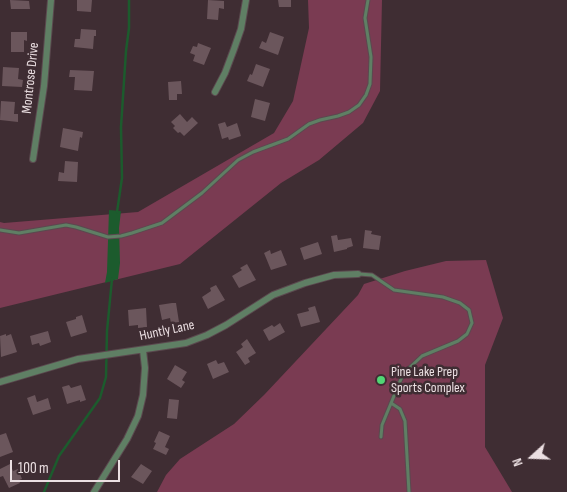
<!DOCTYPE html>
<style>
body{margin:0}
#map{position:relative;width:567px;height:492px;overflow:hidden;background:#3f2d33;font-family:"Sofia Sans Condensed",sans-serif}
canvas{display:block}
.north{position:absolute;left:507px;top:432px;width:50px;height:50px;-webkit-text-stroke:4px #3f2d33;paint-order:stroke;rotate:250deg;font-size:14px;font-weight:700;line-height:20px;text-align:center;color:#ebdfe2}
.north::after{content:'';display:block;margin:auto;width:18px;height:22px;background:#ebdfe2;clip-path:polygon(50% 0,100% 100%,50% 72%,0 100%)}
.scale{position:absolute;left:10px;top:460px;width:110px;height:22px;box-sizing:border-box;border:2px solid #ebdfe2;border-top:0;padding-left:6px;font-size:15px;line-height:18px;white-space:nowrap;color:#ebdfe2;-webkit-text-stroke:4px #3f2d33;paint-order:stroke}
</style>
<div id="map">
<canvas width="567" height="492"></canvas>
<div class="north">N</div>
<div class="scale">100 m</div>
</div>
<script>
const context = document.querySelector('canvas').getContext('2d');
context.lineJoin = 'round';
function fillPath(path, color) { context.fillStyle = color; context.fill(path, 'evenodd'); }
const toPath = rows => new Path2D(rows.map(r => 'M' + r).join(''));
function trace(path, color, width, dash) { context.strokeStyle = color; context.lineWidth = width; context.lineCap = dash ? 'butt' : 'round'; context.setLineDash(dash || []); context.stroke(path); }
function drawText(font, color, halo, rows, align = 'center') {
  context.font = font + ' "Sofia Sans Condensed",sans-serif'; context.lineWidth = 5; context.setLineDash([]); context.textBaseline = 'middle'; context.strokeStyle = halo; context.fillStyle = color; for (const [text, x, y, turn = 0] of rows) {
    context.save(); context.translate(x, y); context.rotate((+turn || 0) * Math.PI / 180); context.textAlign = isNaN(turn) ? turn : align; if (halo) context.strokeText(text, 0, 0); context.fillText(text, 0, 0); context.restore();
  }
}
fillPath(toPath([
 [308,0,382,0,380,91,363,123,319,160,281,183,180,264,0,308,0,222,4,223,138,212,274,133,293,101,309,28],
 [486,260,503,318,485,365,485,447,512,492,157,492,166,475,180,459,234,424,264,395,358,295,364,284,405,271,446,261]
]), '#7a3b52');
fillPath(toPath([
 [109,210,121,211,119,228,120,263,118,279,105,283,107,272]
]), '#1c5b2d');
trace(toPath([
 [117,212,122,178,121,127,126,51,129,28,129,0],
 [44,492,59,456,100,398,106,377,107,331,112,279]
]), '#1c5b2d', 2.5);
fillPath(toPath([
 [10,0,29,1,30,9,11,9],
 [77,0,92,0,91,12,77,11],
 [208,0,224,1,224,9,219,8,218,20,207,19],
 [278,0,291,0,291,7,279,7],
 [81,29,96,30,96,36,94,36,93,49,74,47,75,39,80,39],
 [11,32,27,32,27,41,24,40,24,52,11,52],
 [270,32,284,37,278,55,259,48,262,41,266,43],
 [198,43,211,48,204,65,193,61,195,55,190,53,193,46,197,47],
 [256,64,270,69,263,87,247,81,250,74,252,75],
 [3,67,19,68,18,79,23,80,22,87,2,86],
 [70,70,94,71,92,91,74,90,75,77,69,77],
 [181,81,182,94,177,94,177,100,169,100,168,82],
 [255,99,270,103,265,121,251,117],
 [1,101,15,102,14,114,18,114,18,122,0,120],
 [180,114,187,122,192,117,198,123,184,136,180,132,178,133,173,128,175,126,171,122],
 [225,122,227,127,237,123,241,136,229,140,228,137,222,139,218,124],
 [63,128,83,132,82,138,80,137,78,151,60,147],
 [65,161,78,162,77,182,58,181,59,172,64,173],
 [365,230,372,231,371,234,381,236,379,250,363,248],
 [337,235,338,240,351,238,353,246,347,248,347,249,334,252,331,236],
 [318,242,322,254,304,260,300,248],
 [270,250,271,254,281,250,287,265,271,270,264,253],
 [247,264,256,280,239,288,232,276,242,270,240,268],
 [216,285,225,300,208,309,202,297,211,291,210,288],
 [172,303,176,303,179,322,171,323,170,318,162,320,159,305],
 [315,306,320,322,301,327,297,314,309,311,308,308],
 [146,308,147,327,138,328,138,325,129,326,128,310],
 [82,315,87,332,71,337,66,322,76,319,76,317],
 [280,323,285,332,269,341,263,330,272,325,274,327],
 [48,331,51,342,40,346,39,343,32,345,30,336],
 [6,334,6,336,11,334,17,352,1,357,0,336],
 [247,339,256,353,248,358,250,362,245,365,236,352,243,347,241,344],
 [216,360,218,364,224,362,229,372,213,379,207,364],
 [175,365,187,372,182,380,185,382,181,388,167,379],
 [69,385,71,388,81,385,86,400,80,402,80,400,67,404,62,387],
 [35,395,37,402,48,398,51,409,33,415,27,398],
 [169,399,179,400,177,419,167,418],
 [159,431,170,436,165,447,169,449,166,455,153,449,156,443,154,442],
 [6,433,13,452,0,457,0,435],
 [10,464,13,471,18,469,22,479,19,480,20,483,9,488,3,476,0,477,0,469],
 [141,464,152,471,143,484,131,477]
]), '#6b565c');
const service = toPath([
 [0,230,19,233,66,225,76,227,108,237,121,236,132,233,162,223,202,193,238,160,253,152,288,139,309,124,320,120,338,116,349,112,359,105,366,95,370,84,371,57,365,18,368,0],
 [359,274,372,275,394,290,443,297,460,303,469,310,472,323,467,334,458,341,422,356,406,371,401,379,382,425,381,437],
 [391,403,400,409,405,421,409,492]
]);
const minor = toPath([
 [215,92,225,73,234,49,241,29,246,0],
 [33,159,44,86,51,0],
 [0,382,78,359,186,343,207,335,226,325,273,295,305,283,334,275,358,274],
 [94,492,127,439,138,416,143,395,145,368,143,350]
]);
trace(service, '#5b494f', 5);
trace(minor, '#5b494f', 8);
trace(service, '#5f7f64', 3);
trace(minor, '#5f7f64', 6);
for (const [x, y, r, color] of [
 [381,380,5,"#51d674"]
]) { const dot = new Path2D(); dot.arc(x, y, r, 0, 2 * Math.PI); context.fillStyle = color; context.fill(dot); trace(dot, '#3f2d33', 2); }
drawText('14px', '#ebdfe2', '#3f2d33', [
 ["Montrose Drive",31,78,-84],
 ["Huntly Lane",167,331,-12]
]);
drawText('14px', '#ebdfe2', '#3f2d33', [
 ["Pine Lake Prep",391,372],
 ["Sports Complex",391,388]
], 'left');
</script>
